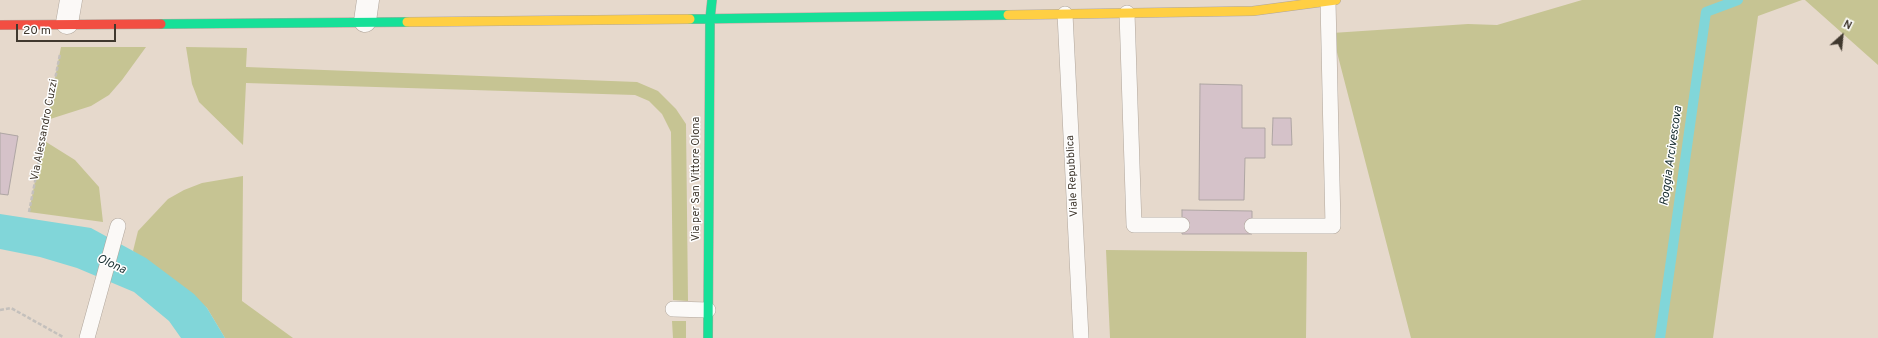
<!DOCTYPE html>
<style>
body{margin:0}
#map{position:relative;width:1878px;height:338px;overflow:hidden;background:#e6d9cc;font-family:Overpass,sans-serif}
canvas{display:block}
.north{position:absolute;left:1822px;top:16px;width:40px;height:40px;-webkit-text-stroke:3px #fff;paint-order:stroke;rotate:27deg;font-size:11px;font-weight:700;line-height:16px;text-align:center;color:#40382e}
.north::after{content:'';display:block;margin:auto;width:14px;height:18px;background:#40382e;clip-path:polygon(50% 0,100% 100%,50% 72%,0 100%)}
.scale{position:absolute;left:16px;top:24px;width:100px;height:18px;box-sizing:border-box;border:2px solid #40382e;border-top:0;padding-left:5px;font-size:12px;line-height:14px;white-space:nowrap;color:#40382e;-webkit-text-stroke:3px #fff;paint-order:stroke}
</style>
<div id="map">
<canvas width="1878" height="338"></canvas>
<div class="north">N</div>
<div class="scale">20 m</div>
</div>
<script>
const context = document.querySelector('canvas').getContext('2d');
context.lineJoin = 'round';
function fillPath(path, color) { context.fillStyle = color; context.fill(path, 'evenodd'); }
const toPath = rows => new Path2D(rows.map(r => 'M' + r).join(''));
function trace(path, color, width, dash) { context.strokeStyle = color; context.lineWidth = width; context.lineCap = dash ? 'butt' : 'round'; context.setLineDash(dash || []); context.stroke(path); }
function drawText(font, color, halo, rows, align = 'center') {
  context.font = font + ' Overpass,sans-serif'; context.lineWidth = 3; context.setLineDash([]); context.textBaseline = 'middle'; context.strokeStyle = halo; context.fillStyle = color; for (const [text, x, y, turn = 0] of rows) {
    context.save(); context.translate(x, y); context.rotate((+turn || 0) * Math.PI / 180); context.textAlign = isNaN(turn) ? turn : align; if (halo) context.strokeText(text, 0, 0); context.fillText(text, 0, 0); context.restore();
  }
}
fillPath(toPath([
 [1582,0,1802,0,1758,16,1713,338,1411,338,1332,33,1468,24,1497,25],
 [1805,0,1878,0,1878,65],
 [61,47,146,47,122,80,109,95,91,106,47,120],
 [186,47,247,48,246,67,637,82,658,91,676,109,686,124,688,301,673,300,671,132,662,114,649,101,635,95,246,83,243,145,199,102,192,84],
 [43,140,75,160,99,187,103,222,29,212],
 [243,176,242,301,293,338,225,338,207,308,133,251,138,231,168,199,184,190,202,183],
 [1106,250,1307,252,1306,338,1110,338],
 [672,321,686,321,686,338,673,338]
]), '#c6c493');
fillPath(toPath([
 [0,214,91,228,146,258,194,294,207,308,225,338,181,338,169,321,134,292,77,268,40,257,0,249]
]), '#81d6d9');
trace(toPath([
 [1660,338,1706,12,1738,0]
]), '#81d6d9', 10);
const building = toPath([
 [1200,84,1242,85,1242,128,1265,128,1265,158,1245,158,1244,200,1199,200,1200,84],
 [1273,118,1291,118,1292,145,1272,145,1273,118],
 [0,133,18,136,8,195,0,194,0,133],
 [1182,210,1252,211,1252,234,1182,234,1182,210]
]);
fillPath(building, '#d5c2c9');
trace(building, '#aea5a3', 1);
const lane = toPath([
 [1127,13,1134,225,1182,225],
 [1065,14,1081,338],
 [1252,226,1333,226,1328,1],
 [673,309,708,310],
 [87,338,118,226]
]);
const street = toPath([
 [365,21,368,0],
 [67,23,71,0]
]);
const fast = toPath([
 [690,19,1008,15],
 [161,24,407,22],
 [708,338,710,19,712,0]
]);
const slow = toPath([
 [1008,15,1253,11,1336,0],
 [407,22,690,19]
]);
const jam = toPath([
 [0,25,161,24]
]);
trace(lane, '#b0a69c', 16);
trace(street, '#b0a69c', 23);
trace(fast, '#b0a69c', 10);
trace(slow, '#b0a69c', 10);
trace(jam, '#b0a69c', 10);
trace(toPath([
 [29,212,60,54],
 [0,310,11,308,63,337]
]), '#c4c0bc', 2.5, [4, 2]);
trace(lane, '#fbf9f7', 15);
trace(street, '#fbf9f7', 22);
trace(fast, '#16e098', 9);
trace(slow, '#ffcf43', 9);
trace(jam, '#f24e42', 9);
drawText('11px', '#40382e', '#fff', [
 ["Via Alessandro Cuzzi",45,130,-79],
 ["Viale Repubblica",1073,176,-93],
 ["Via per San Vittore Olona",697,179,-90]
]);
drawText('italic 12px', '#172d2f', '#fff', [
 ["Roggia Arcivescova",1672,156,-82],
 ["Olona",111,265,25]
]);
</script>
